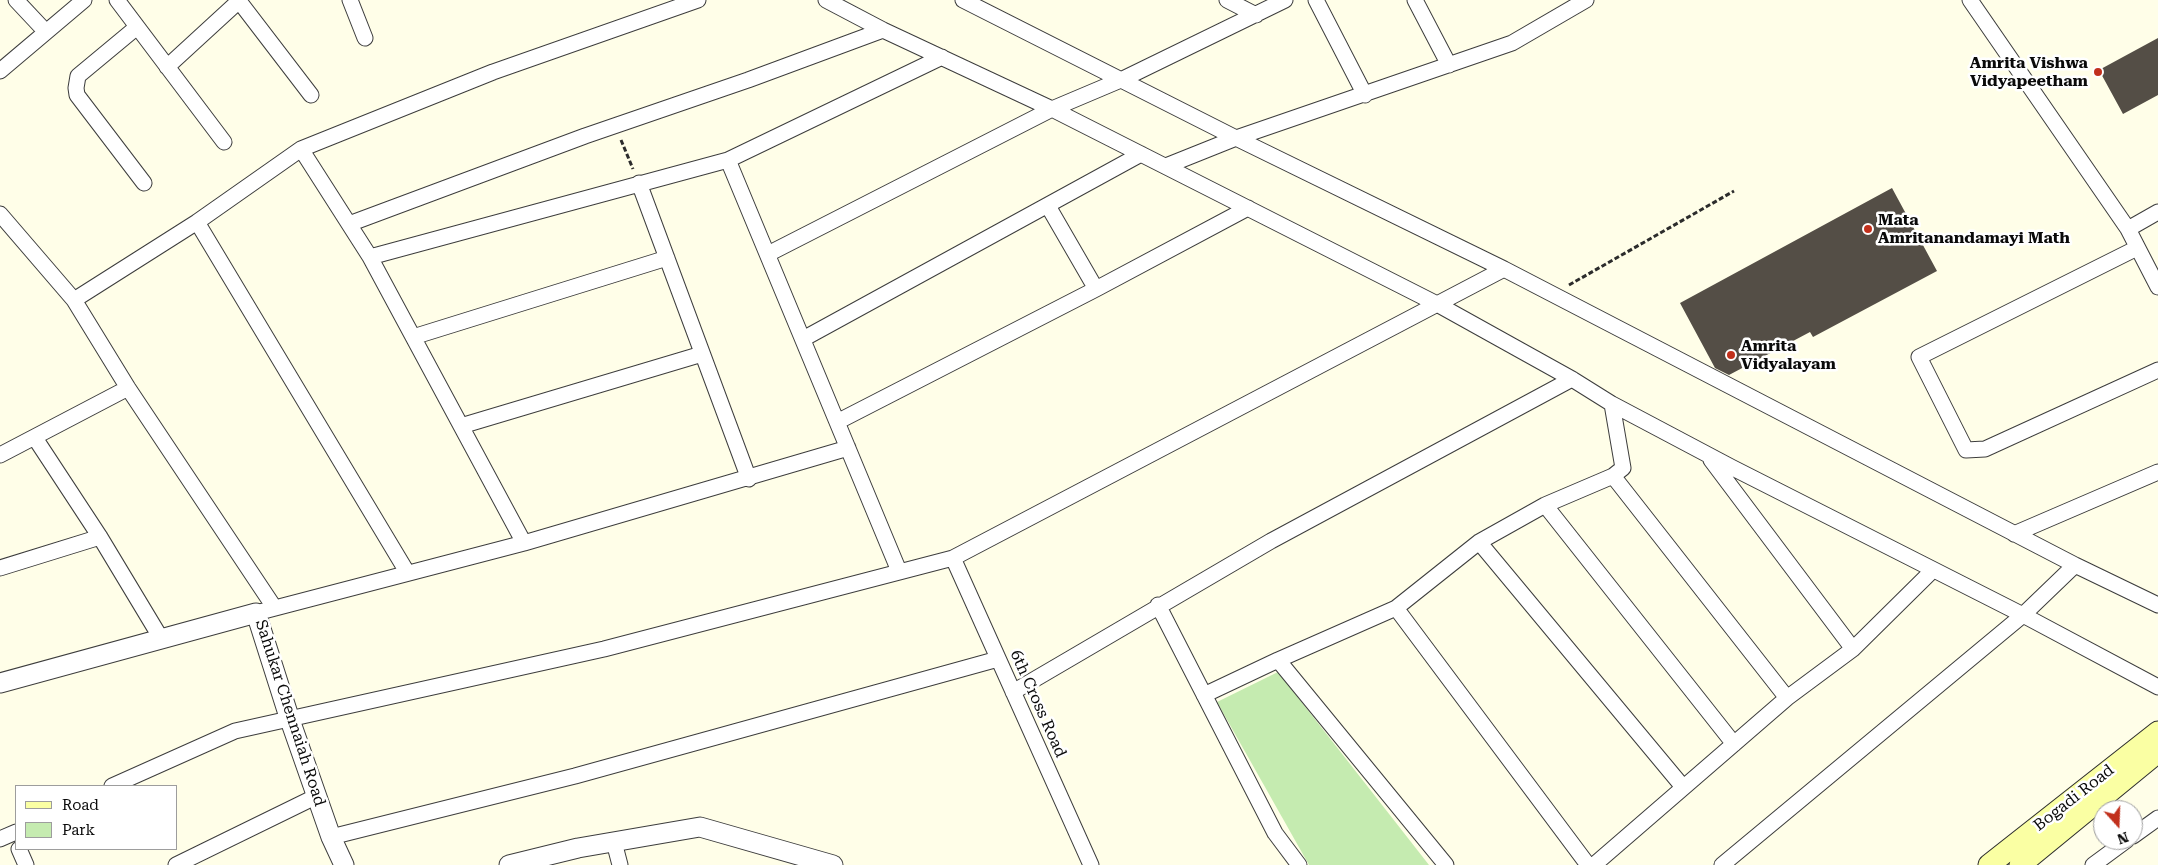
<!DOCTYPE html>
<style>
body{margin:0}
#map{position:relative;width:2158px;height:865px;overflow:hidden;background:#fffee8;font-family:"Roboto Serif",serif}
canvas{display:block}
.legend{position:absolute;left:15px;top:785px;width:162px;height:65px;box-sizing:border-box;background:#fff;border:1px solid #9d9d9d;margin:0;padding:6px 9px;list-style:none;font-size:15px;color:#0a0a0a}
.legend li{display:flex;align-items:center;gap:10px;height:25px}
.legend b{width:25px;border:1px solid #9d9d9d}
.north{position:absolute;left:2093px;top:800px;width:50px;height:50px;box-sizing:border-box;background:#fff;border:1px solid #9d9d9d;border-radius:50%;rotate:160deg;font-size:14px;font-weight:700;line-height:20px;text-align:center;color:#0a0a0a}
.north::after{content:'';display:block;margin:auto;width:18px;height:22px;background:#c1301c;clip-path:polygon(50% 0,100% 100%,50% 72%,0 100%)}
</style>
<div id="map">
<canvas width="2158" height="865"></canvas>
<ul class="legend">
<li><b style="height:6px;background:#faffa3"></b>Road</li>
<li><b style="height:14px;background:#c5ebb0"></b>Park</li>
</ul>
<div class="north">N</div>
</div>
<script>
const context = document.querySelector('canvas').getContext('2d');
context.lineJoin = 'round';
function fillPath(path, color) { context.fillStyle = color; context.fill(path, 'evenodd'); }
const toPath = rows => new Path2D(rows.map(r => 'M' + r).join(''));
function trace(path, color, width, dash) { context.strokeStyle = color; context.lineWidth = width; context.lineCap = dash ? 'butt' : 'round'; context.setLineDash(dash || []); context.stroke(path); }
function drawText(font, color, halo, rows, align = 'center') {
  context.font = font + ' "Roboto Serif",serif'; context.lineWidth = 5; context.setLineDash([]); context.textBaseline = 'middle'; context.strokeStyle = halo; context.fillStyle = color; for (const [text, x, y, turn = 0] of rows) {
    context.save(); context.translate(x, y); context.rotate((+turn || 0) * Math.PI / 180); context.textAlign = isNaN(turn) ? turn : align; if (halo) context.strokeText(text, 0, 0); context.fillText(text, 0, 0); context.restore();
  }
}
fillPath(toPath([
 [1278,672,1429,865,1309,865,1217,702]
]), '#c5ebb0');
fillPath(toPath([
 [2158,38,2158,95,2123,114,2099,70],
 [1892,188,1937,271,1813,337,1810,332,1729,375,1715,368,1680,303]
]), '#544e46');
const minor = toPath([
 [16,0,46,32],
 [117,0,224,142],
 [350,0,365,38],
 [826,0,883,30,1052,109,1437,304,1572,379,1612,404,1731,467,2023,615,2158,687],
 [963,0,1236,138,1504,269,2075,565,2158,605],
 [1227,0,1256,15],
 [1316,0,1365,95],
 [1415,0,1449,65],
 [1970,0,2128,229,2158,287],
 [239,1,311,95],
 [137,27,78,76,76,88,77,95,144,183],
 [167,67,240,0],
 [0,71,84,0],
 [301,149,370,257,524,543],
 [728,160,899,571],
 [1166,166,1236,138,1512,43,1586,0],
 [639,183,749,479],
 [1048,206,1096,289],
 [0,214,74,300,128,388,274,607],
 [197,222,407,572],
 [349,224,585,136,748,80,883,30],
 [2128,229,2158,212],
 [2137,248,1919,357,1966,450,1985,449,2158,370],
 [768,254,1052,109,1123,79,1285,0],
 [370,257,728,160,942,57],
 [74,300,197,222,301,149,493,72,698,0],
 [413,337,667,258],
 [803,339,1141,154],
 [837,422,1096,289,1248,208],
 [461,426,702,354],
 [35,438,100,537,162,640],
 [0,455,128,388],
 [1711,460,1853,649],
 [1613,476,1787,698],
 [1545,505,1734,744],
 [2014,534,2158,472],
 [1479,542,1683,787],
 [953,558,1091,865],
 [0,568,100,537],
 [1158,605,1275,833,1299,865],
 [1396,608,1588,865],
 [256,613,524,543,848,448],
 [1278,660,1446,865],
 [1013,692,1271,541,1572,379],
 [1204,695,1278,660,1396,608,1479,542,1545,505,1613,476,1623,468,1612,404],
 [112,786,235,731,604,649,953,558,1504,269],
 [2133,836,2158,818],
 [331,837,575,776,998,659],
 [0,839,16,832],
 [614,842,620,865],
 [19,849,26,865],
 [176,865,317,796],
 [1594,865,1787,698,1853,649,1933,570],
 [1722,865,2023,615,2075,565],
 [2093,865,2127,840]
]);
const tertiary = toPath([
 [0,683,256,613,290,720,331,837,344,865],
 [509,865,578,848,700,827,833,865]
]);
const secondary = toPath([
 [1989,865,2158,732],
 [2020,865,2158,752]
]);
trace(minor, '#3d3d3d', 17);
trace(tertiary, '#3d3d3d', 21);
trace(secondary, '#2c2c2c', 23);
trace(toPath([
 [621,140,633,169],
 [1569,285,1734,191]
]), '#2c2c2c', 3, [5, 2.5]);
trace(minor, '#fff', 15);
trace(tertiary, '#fff', 19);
trace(secondary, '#faffa3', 21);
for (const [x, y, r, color] of [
 [2098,72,5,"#c1301c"],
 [1868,229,5,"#c1301c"],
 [1731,355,5,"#c1301c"]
]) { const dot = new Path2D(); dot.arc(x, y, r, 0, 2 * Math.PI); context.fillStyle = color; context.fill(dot); trace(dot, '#fff', 2); }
drawText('bold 16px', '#0a0a0a', '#fff', [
 ["Amrita Vishwa",2088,63,"right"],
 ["Vidyapeetham",2088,81,"right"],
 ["Mata",1878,220],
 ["Amritanandamayi Math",1878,238],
 ["Amrita",1741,346],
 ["Vidyalayam",1741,364]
], 'left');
drawText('16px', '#0a0a0a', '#fff', [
 ["6th Cross Road",1038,704,66],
 ["Sahukar Chennaiah Road",290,713,72],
 ["Bogadi Road",2074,798,-38]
]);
</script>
